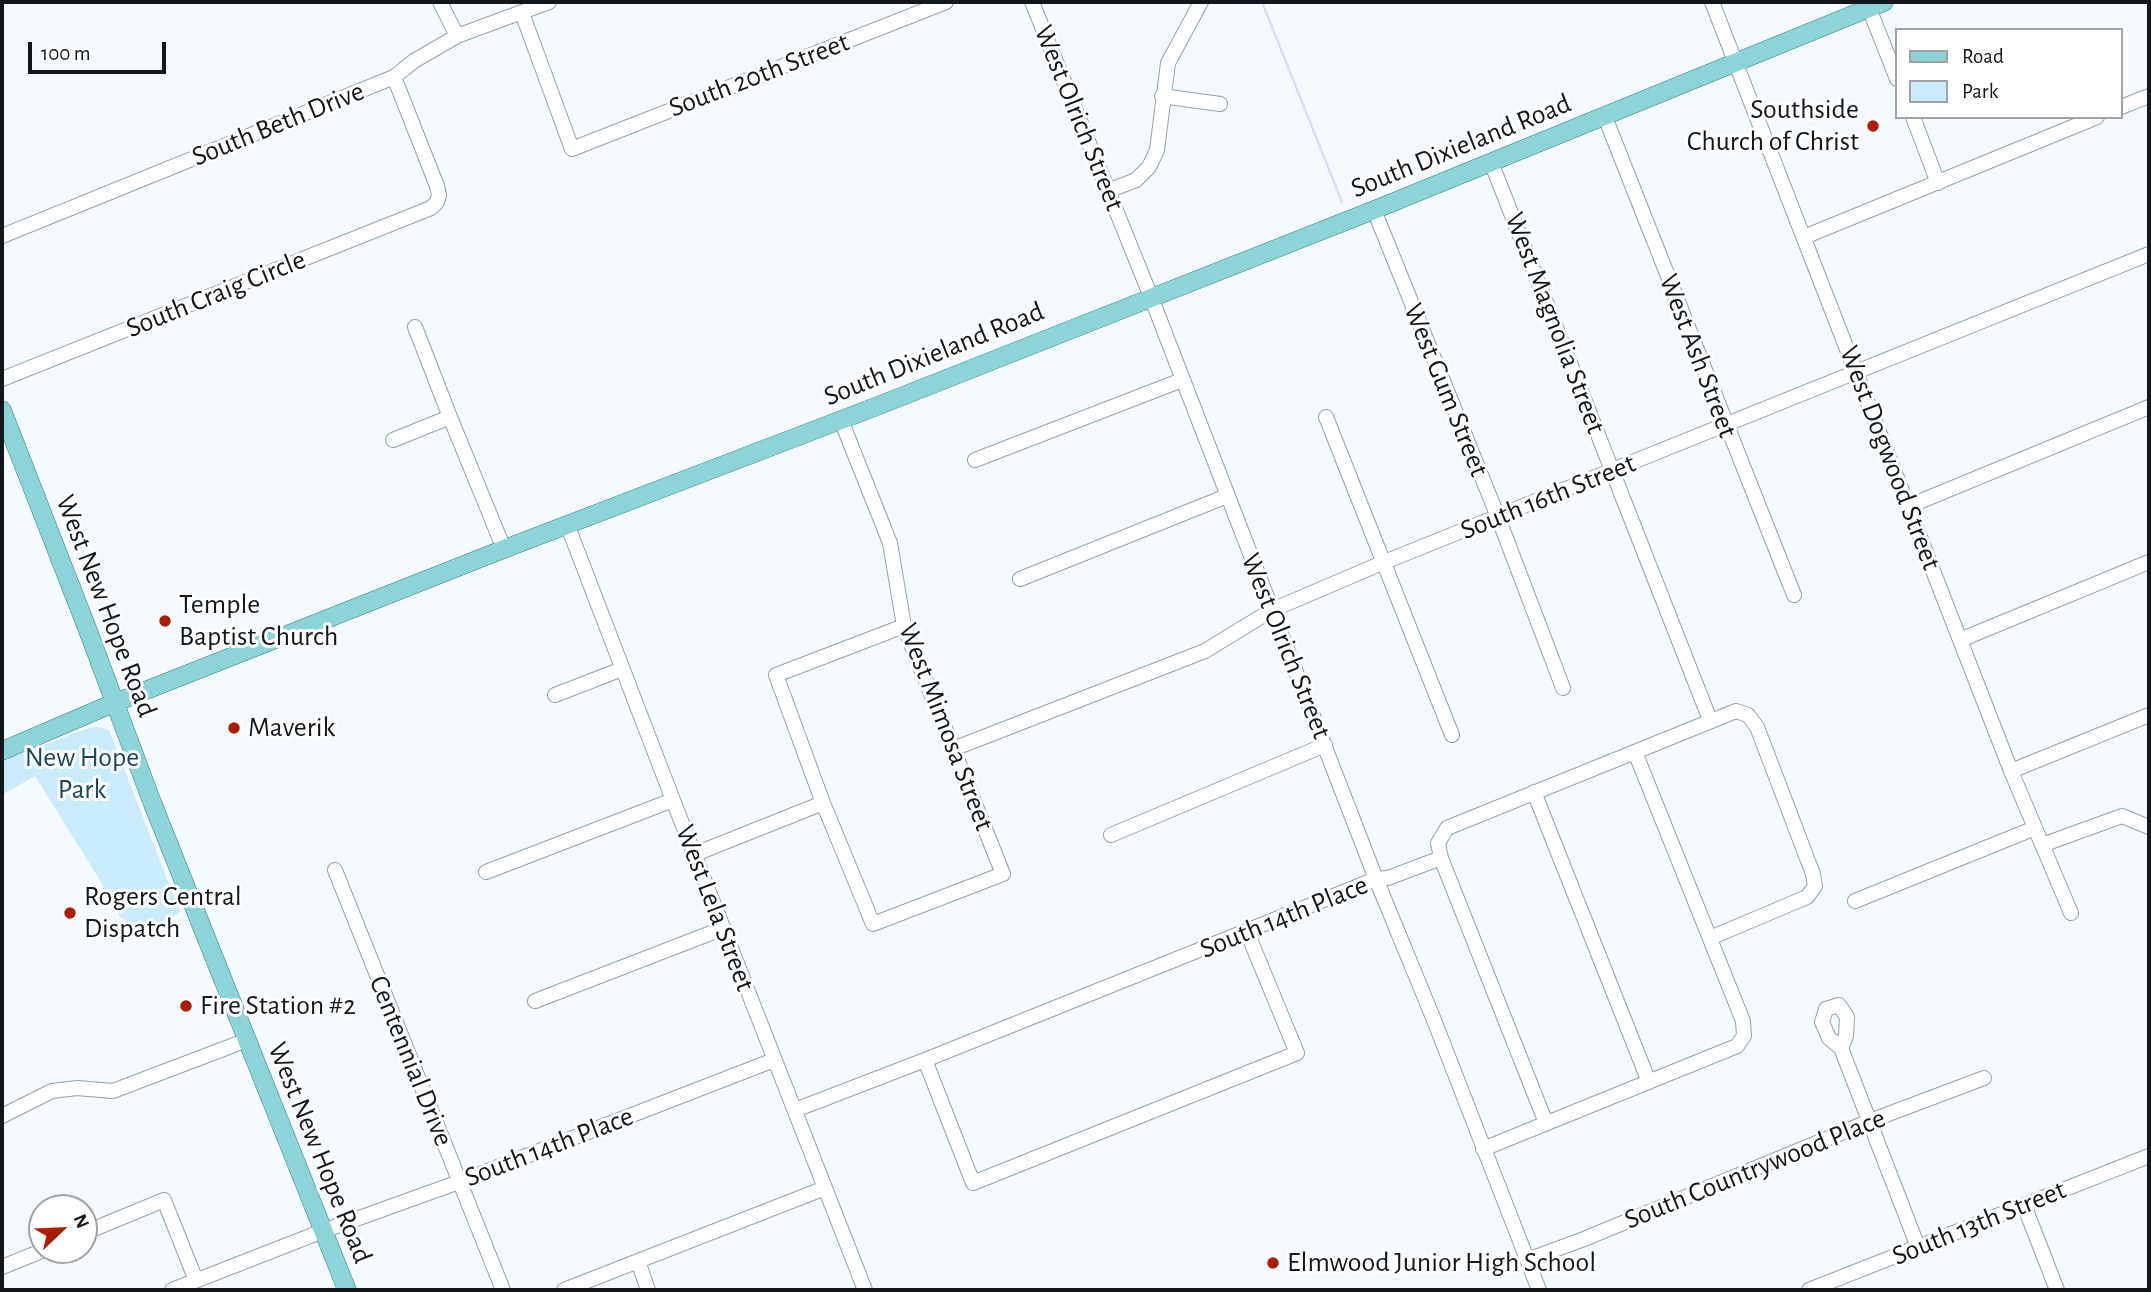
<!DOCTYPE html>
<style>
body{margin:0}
#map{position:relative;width:2151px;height:1292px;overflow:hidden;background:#f4fafe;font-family:"Alegreya Sans",sans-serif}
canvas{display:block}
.frame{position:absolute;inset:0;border:4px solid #12171b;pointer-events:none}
.legend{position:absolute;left:1895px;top:28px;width:228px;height:91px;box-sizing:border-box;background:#fff;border:2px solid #a0a2a4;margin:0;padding:9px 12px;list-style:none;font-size:21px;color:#12171b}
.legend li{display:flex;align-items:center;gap:14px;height:35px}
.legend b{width:35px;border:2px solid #a0a2a4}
.north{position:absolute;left:28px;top:1194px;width:70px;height:70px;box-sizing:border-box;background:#fff;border:2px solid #a0a2a4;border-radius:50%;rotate:67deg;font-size:19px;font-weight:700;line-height:28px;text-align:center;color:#12171b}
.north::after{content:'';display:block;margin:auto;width:24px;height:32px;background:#ac1e03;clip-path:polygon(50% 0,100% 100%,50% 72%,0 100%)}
.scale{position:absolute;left:28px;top:42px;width:138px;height:32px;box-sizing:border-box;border:4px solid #12171b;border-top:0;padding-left:9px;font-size:21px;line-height:24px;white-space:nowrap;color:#12171b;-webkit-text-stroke:5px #fff;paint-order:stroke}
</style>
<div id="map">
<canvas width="2151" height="1292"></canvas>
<div class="frame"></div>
<ul class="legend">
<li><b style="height:9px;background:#8dd4d8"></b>Road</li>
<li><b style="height:19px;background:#caebfd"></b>Park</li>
</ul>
<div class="north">N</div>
<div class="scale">100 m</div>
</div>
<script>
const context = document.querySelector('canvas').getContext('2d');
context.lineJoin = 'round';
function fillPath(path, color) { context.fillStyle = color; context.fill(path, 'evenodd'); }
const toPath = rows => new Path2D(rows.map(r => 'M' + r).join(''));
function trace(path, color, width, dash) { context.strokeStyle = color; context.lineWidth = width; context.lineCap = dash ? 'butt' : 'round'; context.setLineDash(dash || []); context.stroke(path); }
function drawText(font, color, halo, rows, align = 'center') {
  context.font = font + ' "Alegreya Sans",sans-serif'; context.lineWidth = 6; context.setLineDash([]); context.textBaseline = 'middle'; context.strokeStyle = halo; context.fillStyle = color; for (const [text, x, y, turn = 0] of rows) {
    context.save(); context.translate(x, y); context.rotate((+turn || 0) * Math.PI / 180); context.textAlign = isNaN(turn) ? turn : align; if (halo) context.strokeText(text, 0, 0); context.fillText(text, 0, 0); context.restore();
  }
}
fillPath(toPath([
 [94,726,109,730,180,912,170,919,143,930,120,917,98,877,35,776,2,795,2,761]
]), '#caebfd');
trace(toPath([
 [1262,2,1342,202]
]), '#e2dafc', 2.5);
const minor = toPath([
 [440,2,457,36],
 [1032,2,1151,297,1376,879,1434,1020,1539,1290],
 [1712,2,1960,640,2011,771,2071,913],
 [1869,8,1897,79],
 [522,13,572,149,946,2],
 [1162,96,1220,104],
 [2121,107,2149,96],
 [1605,117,1794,595],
 [1913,117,1938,183],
 [1491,162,1710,720],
 [1108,191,1136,180,1149,167,1157,150,1168,63,1201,2],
 [1374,210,1498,517,1563,688],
 [2,236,394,77,414,61,457,36,549,2],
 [1804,237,2097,117],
 [415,327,450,417,504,549],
 [2,379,431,208,437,202,439,195,437,186,394,77],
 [1326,417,1452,735],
 [841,420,890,543,904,626,1003,874,873,924,823,803,776,675,904,626],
 [393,440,450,417],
 [975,460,1182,380],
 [1909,506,2149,407],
 [567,524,673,800,865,1290],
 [1020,579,1227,496],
 [1960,640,2149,562],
 [555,695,622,669],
 [953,749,1205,651,1272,610,1382,563,2149,254],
 [2011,771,2149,715],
 [1534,792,1649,1082],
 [1111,835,1325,745],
 [2042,845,2122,816,2149,827],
 [695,854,823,803],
 [1441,858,1546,1123],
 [335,870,503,1290],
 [486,872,673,800],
 [1855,901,2035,828],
 [535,1001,724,928],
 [1841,1048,1846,1036,1847,1017,1839,1005,1826,1009,1822,1022,1829,1038,1841,1048,1918,1247],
 [925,1060,973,1183,1297,1053,1247,932],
 [795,1110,925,1060,1376,879,1388,878,1441,858,1438,843,1447,828,1736,711,1748,715,1757,727,1813,874,1815,886,1807,897,1710,938],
 [2,1116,52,1091,77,1088,113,1091,247,1040],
 [1483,1149,1737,1046,1744,1036,1743,1021,1635,752],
 [2024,1205,2057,1290],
 [84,1233,164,1200,193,1273,198,1280],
 [1527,1260,1584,1239,1870,1121,1984,1078],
 [638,1261,648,1290],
 [2,1267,44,1250],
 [172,1290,323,1231,459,1182,774,1060],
 [564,1290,825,1188],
 [1809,1290,2149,1156]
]);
const major = toPath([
 [2,410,87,628,152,802,347,1290],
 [2,751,114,703,504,549,880,405,1374,210,1884,2]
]);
trace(minor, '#93a2ab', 16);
trace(major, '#318085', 19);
trace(minor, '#fff', 14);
trace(major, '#8dd4d8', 18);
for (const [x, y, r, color] of [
 [1873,126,7,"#ac1e03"],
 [165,621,7,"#ac1e03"],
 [234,728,7,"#ac1e03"],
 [70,913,7,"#ac1e03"],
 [186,1006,7,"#ac1e03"],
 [1273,1263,7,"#ac1e03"]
]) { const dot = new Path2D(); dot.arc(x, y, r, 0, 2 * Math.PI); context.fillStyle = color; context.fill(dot); trace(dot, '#fff', 2.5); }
drawText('28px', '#12171b', '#fff', [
 ["South 20th Street",759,75,-21],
 ["West Olrich Street",1079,118,68],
 ["South Beth Drive",278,124,-22],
 ["South Dixieland Road",1461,146,-22],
 ["South Craig Circle",216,294,-22],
 ["West Magnolia Street",1555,323,69],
 ["South Dixieland Road",934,354,-22],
 ["West Ash Street",1698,356,69],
 ["West Gum Street",1446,390,68],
 ["West Dogwood Street",1890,458,69],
 ["South 16th Street",1548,497,-22],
 ["West New Hope Road",106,606,69],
 ["West Olrich Street",1286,646,68],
 ["West Mimosa Street",946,727,69],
 ["West Lela Street",715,908,69],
 ["South 14th Place",1284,917,-22],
 ["Centennial Drive",411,1061,68],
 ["South 14th Place",549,1147,-21],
 ["West New Hope Road",320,1153,68],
 ["South Countrywood Place",1755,1169,-22],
 ["South 13th Street",1979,1223,-22]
]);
drawText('28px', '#12171b', '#fff', [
 ["Southside",1859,110,"right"],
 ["Church of Christ",1859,142,"right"],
 ["Temple",179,605],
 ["Baptist Church",179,637],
 ["Maverik",248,728],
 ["Rogers Central",84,897],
 ["Dispatch",84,929],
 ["Fire Station #2",200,1006],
 ["Elmwood Junior High School",1287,1263]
], 'left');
drawText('28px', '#1a465a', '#fff', [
 ["New Hope",82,758],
 ["Park",82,790]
]);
</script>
